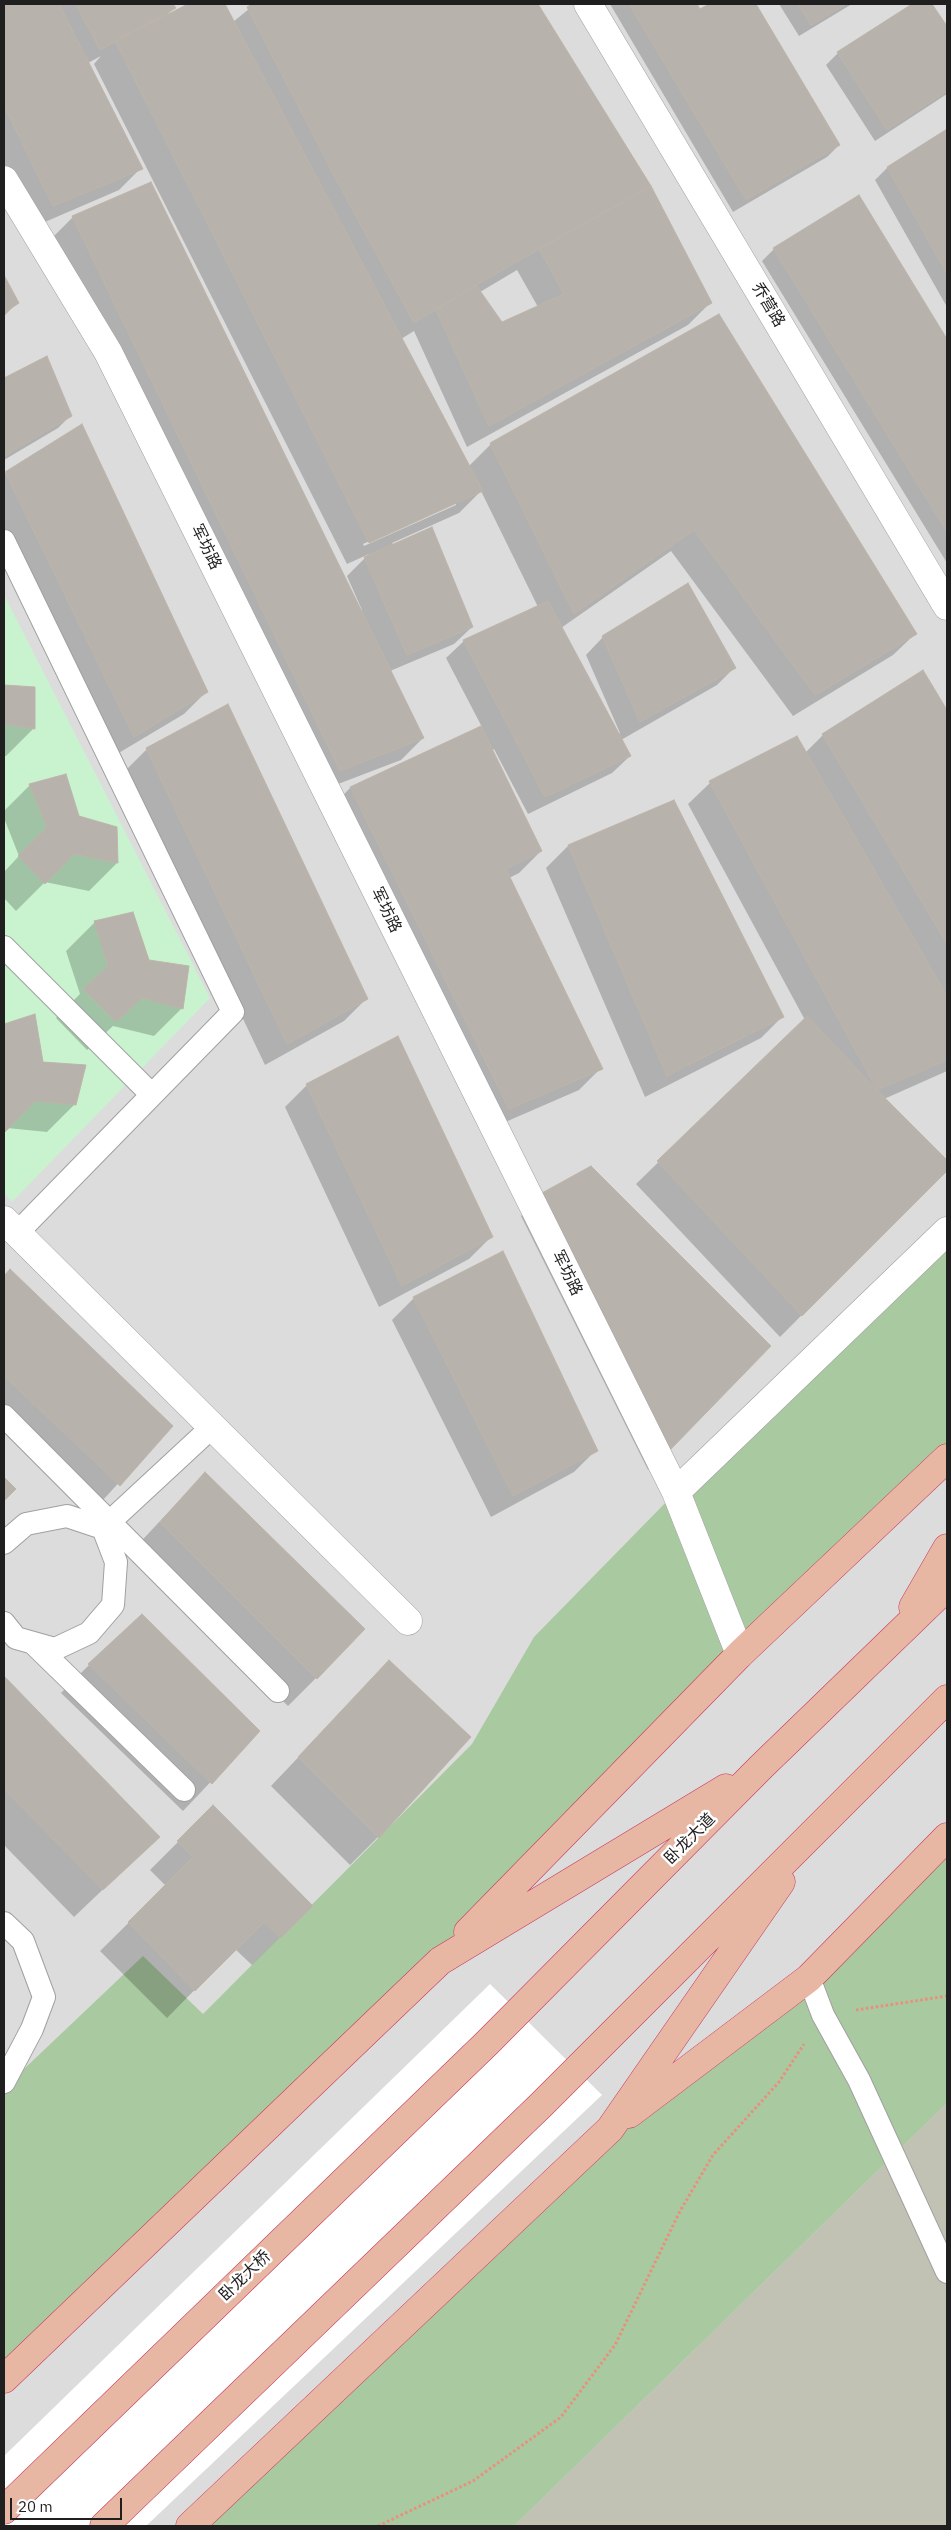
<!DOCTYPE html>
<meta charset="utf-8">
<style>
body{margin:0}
#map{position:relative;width:951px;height:2530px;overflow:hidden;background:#efece6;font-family:"IBM Plex Sans",sans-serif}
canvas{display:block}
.frame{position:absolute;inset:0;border:5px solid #1f1f1f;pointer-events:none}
.scale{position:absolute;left:10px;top:2498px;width:112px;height:22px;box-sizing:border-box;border:2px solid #1f1f1f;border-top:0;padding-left:6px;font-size:15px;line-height:18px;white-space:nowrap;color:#1f1f1f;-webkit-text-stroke:4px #fff;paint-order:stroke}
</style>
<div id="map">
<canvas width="951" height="2530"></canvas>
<div class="frame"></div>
<div class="scale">20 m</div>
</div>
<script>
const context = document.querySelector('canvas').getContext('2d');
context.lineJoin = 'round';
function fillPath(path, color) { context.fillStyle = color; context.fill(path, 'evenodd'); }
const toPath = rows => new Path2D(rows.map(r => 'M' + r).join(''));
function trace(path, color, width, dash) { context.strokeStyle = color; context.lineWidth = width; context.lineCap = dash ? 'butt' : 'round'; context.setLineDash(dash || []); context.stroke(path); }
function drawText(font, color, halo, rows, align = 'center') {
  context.font = font + ' "IBM Plex Sans","Noto Sans SC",sans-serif'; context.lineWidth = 5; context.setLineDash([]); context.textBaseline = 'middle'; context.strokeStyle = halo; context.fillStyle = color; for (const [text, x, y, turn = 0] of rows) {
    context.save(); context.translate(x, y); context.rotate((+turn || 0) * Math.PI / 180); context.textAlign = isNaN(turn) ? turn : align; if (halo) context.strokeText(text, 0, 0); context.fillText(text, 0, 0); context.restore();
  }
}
fillPath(toPath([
 [4,4,947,4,947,2526,4,2526]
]), '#dddcdc');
fillPath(toPath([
 [947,2103,947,2526,514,2526]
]), '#c1c2b3');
fillPath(toPath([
 [947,1231,947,1458,440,1961,4,2379,4,2088,143,1956,203,2014,472,1744,534,1637,676,1492],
 [947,1837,947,2103,514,2526,190,2526,610,2129,809,1978]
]), '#a9c9a0');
fillPath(toPath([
 [4,595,210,998,12,1202,4,1193]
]), '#c9f3cf');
fillPath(toPath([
 [490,1984,602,2095,146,2526,4,2526,4,2456]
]), '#fff');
fillPath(toPath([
 [4,4,172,4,174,8,166,16,188,5,187,4,224,4,233,22,255,4,537,4,650,187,710,303,688,325,467,447,414,331,401,339,468,467,491,444,719,316,915,634,893,655,793,716,671,551,561,628,618,734,620,733,586,655,603,637,735,667,717,685,621,740,630,756,612,773,528,814,494,749,492,751,541,851,519,873,509,878,601,1068,579,1090,487,1130,329,810,350,788,482,727,446,658,464,641,538,607,481,491,459,513,392,543,472,627,454,644,390,671,423,738,401,760,317,792,51,239,73,217,360,611,362,610,347,576,369,554,347,564,94,64,101,56,88,63,141,168,119,190,31,228,4,172],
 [517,270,538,307,501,324,480,292],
 [456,502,456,505,364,546,363,544],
 [610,4,695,4,700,11,711,4,755,4,839,145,827,157,733,212],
 [779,4,852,4,799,36],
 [914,4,931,4,947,29,947,94,875,141,826,65,838,53],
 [947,131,947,307,875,180,887,168],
 [858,197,947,342,947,563,762,261,774,249],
 [4,277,17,303,4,316],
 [47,358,70,416,58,428,4,460,4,379],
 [5,473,206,692,184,714,112,757,4,536],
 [923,672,947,713,947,1071,884,1099,947,1162,947,1169,780,1337,636,1184,805,1020,688,804,710,783,797,738,805,753,823,735],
 [4,687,34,688,34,728,6,756,4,756],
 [147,749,366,999,344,1021,265,1065,125,771],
 [30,785,78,817,116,828,117,863,89,891,45,882,16,911,4,898,4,872,19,856,4,818,4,811],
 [674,802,783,1016,761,1038,645,1097,546,868,568,846],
 [133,914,149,961,182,1008,154,1036,113,1026,87,1050,56,1018,80,994,66,951,94,923],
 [34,1016,42,1063,75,1104,47,1132,7,1128,4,1131,4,1025],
 [307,1085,491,1237,469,1259,379,1307,285,1107],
 [543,1194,669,1449,648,1470,521,1216],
 [10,1271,171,1426,91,1513,4,1431,4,1277],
 [414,1298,596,1450,574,1472,491,1517,392,1320],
 [205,1473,316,1678,288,1706,132,1551],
 [389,1662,378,1837,350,1865,271,1786],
 [89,1665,259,1731,183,1811,61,1693],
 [4,1678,158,1837,74,1917,4,1845],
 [213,1807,311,1906,252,1965,235,1949,167,2018,100,1951,166,1886,150,1870]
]), '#0003');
const building = toPath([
 [4,4,59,4,143,169,53,206,4,106,4,4],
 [76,4,173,4,176,8,100,50,76,4],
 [188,4,225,4,483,491,369,543,115,41,188,4],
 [252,4,538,4,651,186,476,285,414,323,338,183,247,7,252,4],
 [629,4,697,4,700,9,709,4,756,4,840,145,746,200,629,4],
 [798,4,846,4,811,25,798,4],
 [912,4,932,4,947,26,947,91,887,130,837,52,912,4],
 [947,129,947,274,887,167,947,129],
 [151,182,424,738,340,771,72,216,151,182],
 [651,186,712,303,489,426,436,310,476,285,502,322,564,294,539,249,651,186],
 [859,195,947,339,947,532,773,248,859,195],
 [4,275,19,303,4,313,4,275],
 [719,314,917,634,815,695,694,530,574,614,490,443,719,314],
 [47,356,72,416,4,456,4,378,47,356],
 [82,424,208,692,134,737,5,472,82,424],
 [432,527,473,627,407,655,364,557,432,527],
 [688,583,736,668,640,722,602,636,688,583],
 [548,601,631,756,545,797,463,640,548,601],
 [923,670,947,710,947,944,822,734,923,670],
 [4,685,35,687,35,729,4,724,4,685],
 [228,704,368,999,287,1044,146,748,228,704],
 [481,726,542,851,506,869,603,1069,509,1109,350,787,481,726],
 [797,736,947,996,947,1060,877,1090,709,781,797,736],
 [66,774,79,816,117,827,118,863,74,854,45,884,18,856,47,827,29,784,66,774],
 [674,800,784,1017,667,1076,568,845,674,800],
 [133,912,149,960,189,966,183,1009,142,998,116,1022,83,989,108,966,94,921,133,912],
 [35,1014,43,1062,86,1065,76,1105,35,1101,4,1133,4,1024,35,1014],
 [807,1016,877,1090,947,1160,947,1171,802,1316,657,1161,807,1016],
 [398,1036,493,1237,402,1286,306,1084,398,1036],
 [591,1166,771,1346,670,1450,542,1193,591,1166],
 [503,1251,598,1451,513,1496,413,1297,503,1251],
 [10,1269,173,1426,120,1486,4,1376,4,1276,10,1269],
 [205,1472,365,1629,317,1679,160,1522,205,1472],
 [4,1477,16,1489,4,1501,4,1477],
 [142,1614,260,1731,212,1784,88,1664,142,1614],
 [389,1660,471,1737,379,1838,298,1757,389,1660],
 [4,1676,160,1837,103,1890,4,1789,4,1676],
 [213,1805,313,1906,281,1938,264,1922,195,1991,128,1922,193,1857,177,1841,213,1805]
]);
fillPath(building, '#b8b2ac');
trace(building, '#beb5aa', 1);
const service = toPath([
 [4,541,233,1012,17,1233],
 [4,947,152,1095],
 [4,1416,278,1691],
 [103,1528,212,1427],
 [4,1543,26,1524,67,1516,103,1528],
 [4,1623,16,1638,55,1649,89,1633,113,1605,116,1562,103,1528],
 [34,1644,184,1790],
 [4,1923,23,1941,44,1997,32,2029,4,2082],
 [809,1978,823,2015,859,2080,947,2272]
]);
const minor = toPath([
 [588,4,947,606],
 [4,180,108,352,676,1492,740,1654],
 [4,1220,408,1621],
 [676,1492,947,1231]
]);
const trunk = toPath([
 [913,1607,947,1548],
 [468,1932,740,1654,947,1458],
 [629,2114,809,1978,947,1837],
 [4,2379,440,1961,726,1788],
 [4,2510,487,2043,761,1767,947,1587],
 [104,2526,541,2105,947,1699],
 [190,2526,610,2129,781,1882]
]);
trace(service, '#a0a0a0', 24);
trace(minor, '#a0a0a0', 29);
trace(trunk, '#c63a60', 29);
trace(toPath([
 [856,2010,947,1996],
 [378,2526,473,2481,561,2417,615,2345,680,2211,713,2155,779,2082,804,2044]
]), '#ea8f7c', 3, [2.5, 2.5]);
trace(service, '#fff', 22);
trace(minor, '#fff', 28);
trace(trunk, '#e7b7a4', 28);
drawText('16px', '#1f1f1f', '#fff', [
 ["乔营路",768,305,59],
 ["军坊路",206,547,64],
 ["军坊路",386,910,64],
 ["军坊路",567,1273,64],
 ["卧龙大道",690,1839,-45],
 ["卧龙大桥",245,2276,-44]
]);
</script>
